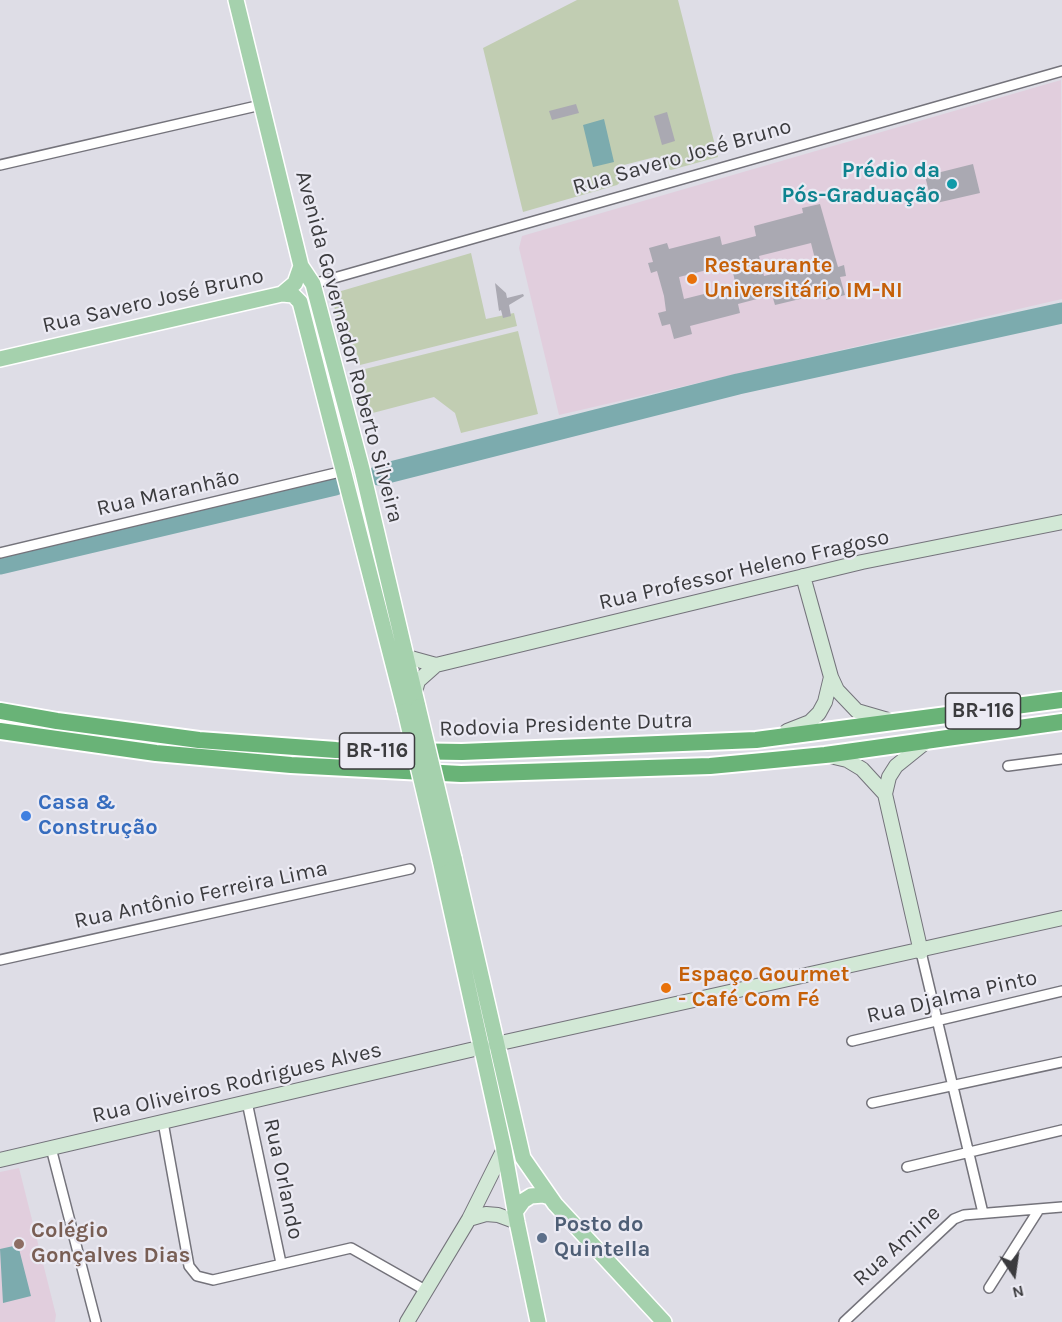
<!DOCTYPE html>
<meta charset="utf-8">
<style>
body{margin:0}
#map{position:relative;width:1062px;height:1322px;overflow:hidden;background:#dedde6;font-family:Karla,sans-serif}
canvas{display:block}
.north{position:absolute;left:984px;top:1244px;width:60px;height:60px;-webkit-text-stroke:4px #ebeaf3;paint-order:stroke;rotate:167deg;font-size:16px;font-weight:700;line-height:24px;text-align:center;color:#3b3b3e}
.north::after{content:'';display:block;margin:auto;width:21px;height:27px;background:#3b3b3e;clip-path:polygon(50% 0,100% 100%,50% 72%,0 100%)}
</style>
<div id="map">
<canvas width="1062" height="1322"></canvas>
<div class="north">N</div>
</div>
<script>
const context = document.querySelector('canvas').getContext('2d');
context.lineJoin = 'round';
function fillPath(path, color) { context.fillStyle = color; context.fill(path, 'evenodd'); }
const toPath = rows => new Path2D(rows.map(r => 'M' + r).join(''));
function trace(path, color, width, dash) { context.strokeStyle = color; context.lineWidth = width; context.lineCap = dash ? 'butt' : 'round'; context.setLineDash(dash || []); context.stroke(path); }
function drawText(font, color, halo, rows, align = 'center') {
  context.font = font + ' Karla,sans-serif'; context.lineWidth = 4.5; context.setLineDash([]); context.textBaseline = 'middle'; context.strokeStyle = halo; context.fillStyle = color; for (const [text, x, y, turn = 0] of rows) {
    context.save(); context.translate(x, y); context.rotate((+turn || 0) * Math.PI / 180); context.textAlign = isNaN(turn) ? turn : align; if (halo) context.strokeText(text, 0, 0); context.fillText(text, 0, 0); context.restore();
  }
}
fillPath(toPath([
 [1061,80,1062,299,559,415,519,248,522,236],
 [19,1168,56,1315,55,1322,0,1322,0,1172]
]), '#e1cedd');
fillPath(toPath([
 [577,0,678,0,718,157,671,170,660,166,655,157,624,165,624,179,617,185,523,212,483,48],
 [471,253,486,319,514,313,517,326,360,365,357,354,344,346,331,294],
 [518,331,538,414,461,433,455,413,434,397,365,415,359,392,364,383,361,370]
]), '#c1cdb2');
fillPath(toPath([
 [604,119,614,162,593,167,583,125],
 [18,1245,31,1296,3,1303,0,1249]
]), '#7cabae');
trace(toPath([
 [379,475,738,384,1062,313],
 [0,564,335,485]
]), '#7cabae', 21);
fillPath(toPath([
 [576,104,579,113,552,120,549,111],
 [667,112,675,141,662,145,654,116],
 [973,164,980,193,932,204,925,176],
 [820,204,838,267,844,265,846,276,840,277,845,295,826,300,825,293,775,305,772,295,738,304,740,313,690,326,692,334,674,339,670,324,662,326,658,313,666,311,664,296,657,271,651,273,648,263,653,262,649,248,667,243,669,249,720,236,722,245,756,236,754,226,803,213,802,208],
 [811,243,816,263,764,276,759,256],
 [731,264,736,286,684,299,679,277],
 [495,283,506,293,507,298,523,294,524,296,509,305,511,316,503,318,501,310,499,311]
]), '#aaa9b2');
const street = toPath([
 [0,165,261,105],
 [313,284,1062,71],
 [0,553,344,471],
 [1008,766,1062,759],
 [921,952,983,1213],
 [0,960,410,869],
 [852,1041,1062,991],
 [247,1102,281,1263],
 [872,1103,1062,1062],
 [163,1122,189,1266,197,1276,213,1280,351,1248,425,1290],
 [51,1148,96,1322],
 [907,1167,1062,1130],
 [989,1288,1038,1211],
 [844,1322,954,1219,964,1215,1062,1207]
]);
const secondary = toPath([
 [803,576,831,677,837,690,857,711,888,720],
 [407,657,436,665],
 [415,692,418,681,436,665,862,562,1062,522],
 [787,731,810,722,819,713,825,702,831,677],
 [830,756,847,760,862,769,885,794],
 [921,952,885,794,889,777,896,766,927,741],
 [496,1044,1062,918],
 [0,1160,483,1047],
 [469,1219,486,1214,498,1215,517,1222],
 [407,1322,469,1219,504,1149]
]);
const primary = toPath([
 [236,0,301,266,313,284,362,469,418,707],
 [282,294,293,295,300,302,405,711],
 [0,359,282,294,295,283,301,266],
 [454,858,523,1158,555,1204,664,1322],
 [440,860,504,1149,517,1222,538,1322],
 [515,1212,523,1201,531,1196,543,1195,550,1197]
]);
const highway = toPath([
 [0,711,57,721,199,740,336,750,462,752,756,740,1062,700],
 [0,731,156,753,291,765,461,774,710,766,763,761,825,755,1062,722]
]);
trace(street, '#74737b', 12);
trace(secondary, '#74737b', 16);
trace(primary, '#fff', 18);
trace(highway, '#fff', 20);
trace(street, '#fff', 9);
trace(secondary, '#d2e8d6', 14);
trace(primary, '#a5d1ad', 15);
trace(highway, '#69b377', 16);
const primaryBridge = toPath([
 [418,707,454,858],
 [405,711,440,860]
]);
trace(primaryBridge, '#fff', 18, []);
trace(primaryBridge, '#a5d1ad', 15);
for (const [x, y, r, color] of [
 [952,184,6,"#0f9aa8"],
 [692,279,6,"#e8710a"],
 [26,816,6,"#3f7fe0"],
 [666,988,6,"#e8710a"],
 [542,1238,6,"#5c6f8a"],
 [19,1244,6,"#8d6e63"]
]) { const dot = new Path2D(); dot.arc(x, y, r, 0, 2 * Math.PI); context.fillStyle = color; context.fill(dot); trace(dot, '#ebeaf3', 2); }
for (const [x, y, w] of [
 [983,711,75],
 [377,751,75]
]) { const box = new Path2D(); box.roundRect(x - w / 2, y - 18, w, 36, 4.5); context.fillStyle = '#ebeaf3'; context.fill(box); trace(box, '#3b3b3e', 1.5); }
drawText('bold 21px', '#3b3b3e', null, [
 ["BR-116",983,711],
 ["BR-116",377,751]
]);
drawText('22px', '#3b3b3e', '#ebeaf3', [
 ["Rua Savero José Bruno",682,157,-16],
 ["Rua Savero José Bruno",153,301,-13],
 ["Avenida Governador Roberto Silveira",349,347,75],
 ["Rua Maranhão",168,493,-13],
 ["Rua Professor Heleno Fragoso",744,570,-13],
 ["Rodovia Presidente Dutra",566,725,-2],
 ["Rua Antônio Ferreira Lima",201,895,-12],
 ["Rua Djalma Pinto",952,997,-13],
 ["Rua Oliveiros Rodrigues Alves",237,1083,-13],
 ["Rua Orlando",283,1179,78],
 ["Rua Amine",897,1246,-42]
]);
drawText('bold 22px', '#0d838f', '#ebeaf3', [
 ["Prédio da",940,171],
 ["Pós-Graduação",940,196]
], 'right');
drawText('bold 22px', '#c56008', '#ebeaf3', [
 ["Restaurante",704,266],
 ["Universitário IM-NI",704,291],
 ["Espaço Gourmet",678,975],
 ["- Café Com Fé",678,1000]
], 'left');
drawText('bold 22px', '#366cbe', '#ebeaf3', [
 ["Casa &",38,803],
 ["Construção",38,828]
], 'left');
drawText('bold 22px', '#4e5e75', '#ebeaf3', [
 ["Posto do",554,1225],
 ["Quintella",554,1250]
], 'left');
drawText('bold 22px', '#785e54', '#ebeaf3', [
 ["Colégio",31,1231],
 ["Gonçalves Dias",31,1256]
], 'left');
</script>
